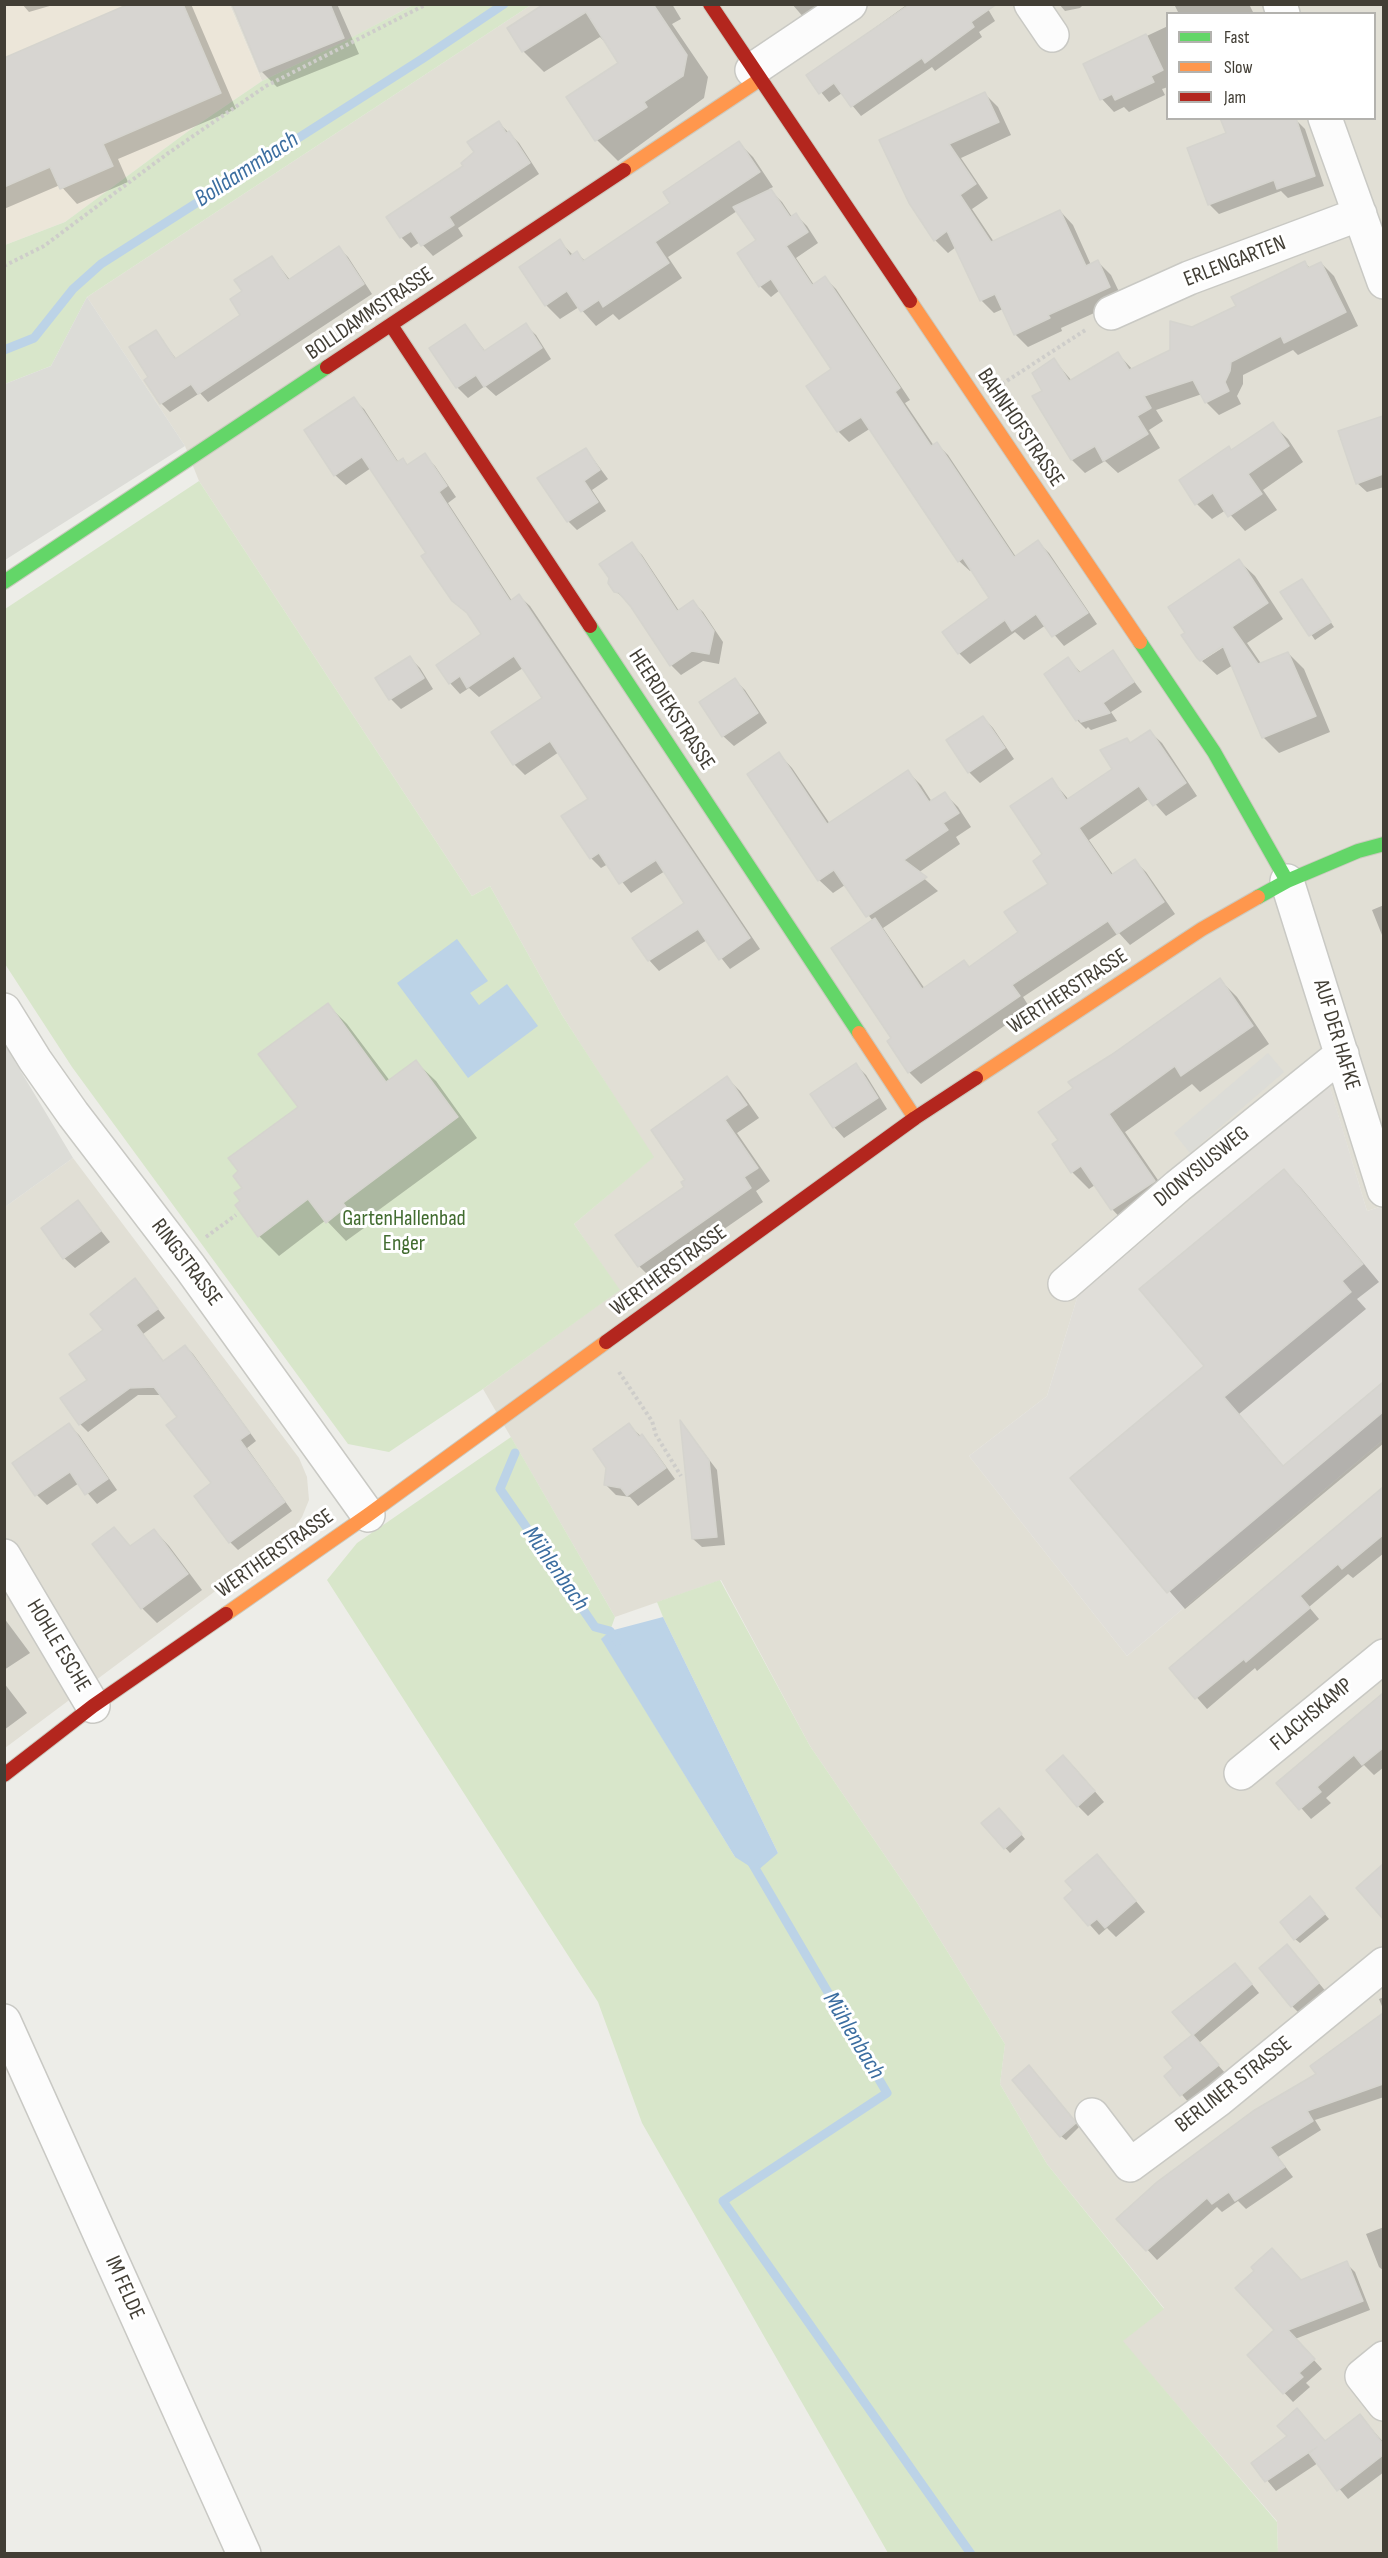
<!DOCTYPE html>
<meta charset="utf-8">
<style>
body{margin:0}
#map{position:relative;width:1388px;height:2558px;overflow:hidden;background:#edede8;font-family:"Sofia Sans Condensed",sans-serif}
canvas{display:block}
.frame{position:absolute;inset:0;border:6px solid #423e35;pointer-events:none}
.legend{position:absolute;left:1166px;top:12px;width:210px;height:108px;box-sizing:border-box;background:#fff;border:2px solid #b3b2ae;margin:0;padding:8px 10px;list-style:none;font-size:18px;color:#423e35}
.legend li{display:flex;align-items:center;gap:12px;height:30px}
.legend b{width:30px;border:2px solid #b3b2ae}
</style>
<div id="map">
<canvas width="1388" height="2558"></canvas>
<div class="frame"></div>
<ul class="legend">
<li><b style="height:8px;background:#63d668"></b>Fast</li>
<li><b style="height:8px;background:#ff974d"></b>Slow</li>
<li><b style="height:8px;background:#b3261e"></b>Jam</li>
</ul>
</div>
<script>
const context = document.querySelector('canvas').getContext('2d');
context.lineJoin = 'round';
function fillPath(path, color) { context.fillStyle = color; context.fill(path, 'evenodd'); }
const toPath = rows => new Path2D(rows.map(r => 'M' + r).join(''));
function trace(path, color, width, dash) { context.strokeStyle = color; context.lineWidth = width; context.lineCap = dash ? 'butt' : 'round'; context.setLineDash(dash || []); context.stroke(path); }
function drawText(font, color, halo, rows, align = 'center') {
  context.font = font + ' "Sofia Sans Condensed",sans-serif'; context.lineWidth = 6; context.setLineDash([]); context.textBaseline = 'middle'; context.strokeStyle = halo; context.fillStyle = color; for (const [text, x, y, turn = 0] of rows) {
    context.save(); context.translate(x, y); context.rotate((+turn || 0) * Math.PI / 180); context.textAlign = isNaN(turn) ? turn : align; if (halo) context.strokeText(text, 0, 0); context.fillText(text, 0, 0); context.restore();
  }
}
fillPath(toPath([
 [230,5,413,5,346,41,262,81],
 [531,5,1383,5,1383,1206,1367,1211,1329,1085,1078,1295,1047,1396,969,1456,1127,1656,1383,1440,1383,2553,1278,2553,1277,2521,1122,2341,1164,2308,1047,2164,1000,2084,1005,2044,916,1901,810,1746,721,1580,615,1617,483,1389,619,1290,574,1224,653,1157,562,1015,490,886,472,896,199,481,185,446,87,297],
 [1168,14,1374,14,1374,118,1168,118],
 [73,1158,299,1458,307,1477,309,1500,302,1517,289,1536,5,1748,5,1207]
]), '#e1dfd5');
fillPath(toPath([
 [5,5,230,5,262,81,187,132,65,222,5,245]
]), '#ece6d9');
fillPath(toPath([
 [1329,1084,1367,1211,1383,1206,1383,1440,1127,1656,969,1456,1047,1396,1078,1295]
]), '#e0ded9');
fillPath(toPath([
 [413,5,531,5,87,297,51,366,5,384,5,245,65,222,187,132,262,81,345,41],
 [199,481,472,896,490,886,562,1015,654,1157,574,1224,620,1290,483,1389,389,1452,348,1444,72,1067,5,964,5,609],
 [511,1437,615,1617,610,1631,602,1639,735,1857,778,1853,663,1617,657,1602,720,1580,810,1746,916,1901,1005,2044,1000,2084,1047,2164,1164,2309,1123,2341,1277,2522,1278,2553,888,2553,642,2123,598,2002,327,1580,357,1543]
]), '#d8e6ca');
fillPath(toPath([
 [87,297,185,446,5,560,5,384,51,366],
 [5,1045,73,1158,5,1207,4,1207],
 [1268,1053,1284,1072,1190,1153,1174,1133]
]), '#dcdcd7');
fillPath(toPath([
 [457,939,488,981,470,993,479,1005,507,984,538,1026,468,1078,397,983],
 [663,1617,778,1853,757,1871,735,1857,601,1639,610,1631]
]), '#bcd3e7');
fillPath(toPath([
 [22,4,53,4,53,5,29,12],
 [133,4,191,4,236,109,118,159,128,182,77,204,60,185,4,209,4,60],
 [233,4,337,4,359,54,277,87,261,71],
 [555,4,672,4,681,19,672,24,708,77,704,98,618,161,597,140,568,98,620,63,608,45,600,37,544,72,523,51],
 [792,4,827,4,805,19],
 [908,4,985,4,995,21,979,32,982,37,935,71,932,67,861,116,842,93,829,102,808,76],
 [1059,4,1084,4,1080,8,1065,11],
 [1174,4,1249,4,1254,14,1179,14],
 [1168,26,1168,87,1162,89,1165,95,1129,112,1124,107,1114,112,1102,99,1085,65],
 [984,93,998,107,1011,135,961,158,988,198,972,209,994,242,1060,211,1073,225,1091,265,1098,262,1111,275,1123,300,1061,328,1062,331,1028,347,1015,334,1003,309,994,313,981,300,956,247,948,253,935,240,881,141],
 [1296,120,1305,129,1324,186,1288,198,1281,191,1219,214,1210,205,1189,149,1228,134],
 [499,123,519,143,539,174,458,228,463,236,433,256,420,242,411,248,401,237,465,166],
 [739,143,753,157,773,187,769,189,782,202,792,217,796,215,807,226,818,243,796,258,814,285,825,278,836,289,910,400,905,403,934,446,937,444,948,455,1016,557,1038,542,1049,553,1097,624,1064,646,1046,625,1024,640,1015,632,970,664,959,653,992,598,972,570,970,571,959,561,871,428,849,442,838,431,808,386,833,370,780,290,771,297,760,286,758,241,737,211,668,257,682,278,619,320,613,314,596,326,579,307,560,319,546,305,559,241,573,255,577,253,585,261,672,203],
 [339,248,348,257,372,294,208,402,200,393,170,412,161,403,150,378,155,331,177,360,242,315,244,291,272,257,290,280],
 [1305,263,1310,268,1321,263,1334,276,1358,326,1298,355,1293,350,1243,375,1243,384,1237,396,1241,404,1219,415,1206,402,1202,394,1156,410,1163,421,1149,430,1160,448,1118,473,1105,461,1085,473,1072,460,1035,396,1044,391,1054,360,1072,381,1118,354,1133,370,1171,351,1192,329,1238,307],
 [525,325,536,335,551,359,496,396,485,386,468,398,457,387,431,348,465,326,486,352],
 [353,399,364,409,399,463,403,460,409,466,424,455,435,466,456,497,448,503,512,601,519,596,530,606,760,949,730,969,707,940,659,971,649,960,634,938,687,903,665,871,631,893,608,864,601,868,591,858,591,799,559,752,525,775,514,764,493,733,544,699,523,668,479,697,469,688,460,694,450,683,483,635,471,617,454,600,428,553,371,468,346,485,335,475],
 [1383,418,1384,487,1367,492,1357,483],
 [1272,424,1288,439,1303,462,1263,490,1277,510,1245,531,1226,510,1212,519,1197,504,1232,451],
 [586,449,608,479,592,490,606,511,577,530,568,521,539,478],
 [631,544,642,555,679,611,693,602,703,612,723,642,719,664,703,661,681,675,671,665,629,602,615,591],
 [1239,561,1255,576,1283,619,1247,643,1262,665,1288,653,1304,669,1330,732,1279,753,1263,737,1233,665,1217,675,1202,661,1230,643,1228,640,1201,658,1201,661,1198,657],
 [1306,585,1334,627,1315,640,1283,593],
 [1112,652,1142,692,1111,712,1117,721,1091,730,1088,727,1086,729,1077,720,1068,659,1081,673],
 [410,658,420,668,433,689,401,709,391,699],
 [735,680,745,690,767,723,734,746,723,736],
 [983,717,993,728,1014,759,980,783,969,772,948,740],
 [1150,732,1162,743,1197,796,1166,816,1150,798,1089,840,1114,876,1135,861,1146,872,1175,914,1130,945,1119,933,1023,997,1030,1008,921,1084,909,1072,893,1039,873,921,845,885,833,893,819,880,779,754,792,768,830,824,908,772,921,785,932,802,945,794,958,807,971,827,956,837,960,844,918,873,938,891,883,928,925,989,970,968,1020,933,1051,885,1044,855,1052,780,1069,800,1114,769,1131,744],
 [1384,905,1384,940,1372,910],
 [1220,980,1237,997,1269,1044,1200,1092,1192,1084,1125,1132,1171,1199,1129,1227,1112,1209,1095,1185,1089,1189,1072,1172,1060,1140,1075,1089,1112,1056],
 [328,1005,347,1024,390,1081,416,1062,436,1081,477,1138,361,1223,364,1228,346,1241,326,1220,279,1256,259,1236,242,1201,244,1188,300,1108],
 [856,1065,866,1075,887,1109,844,1138,834,1127,812,1094],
 [727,1078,740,1091,759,1118,737,1133,770,1181,756,1191,763,1202,652,1279,639,1266,686,1187],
 [1284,1171,1301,1188,1379,1282,1357,1299,1366,1309,1239,1414,1284,1467,1383,1384,1384,1443,1185,1609,1072,1479,1206,1366],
 [78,1202,110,1242,75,1268,64,1258],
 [135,1280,165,1318,143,1334,164,1362,185,1346,193,1354,256,1441,247,1448,292,1511,238,1550,230,1542,213,1483,179,1417,161,1395,138,1395,88,1432,80,1424,89,1380,105,1331],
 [682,1424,717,1470,725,1545,702,1547,693,1539],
 [69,1425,79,1435,117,1490,97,1504,79,1483,47,1505,37,1495,14,1463],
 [629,1425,652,1447,675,1479,638,1506,630,1497,616,1495,605,1484],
 [1384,1489,1384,1553,1353,1578,1348,1574,1309,1607,1319,1619,1257,1671,1255,1668,1207,1709,1171,1668],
 [114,1529,131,1547,154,1530,169,1546,202,1590,157,1623,142,1608],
 [4,1618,30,1653,4,1670],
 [4,1683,27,1713,4,1730],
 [1384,1695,1384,1767,1374,1775,1364,1765,1326,1798,1331,1803,1311,1819,1279,1783],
 [1074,1767,1104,1802,1088,1816,1078,1806],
 [1004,1814,1025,1839,1010,1853,983,1823],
 [1107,1866,1145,1912,1116,1937,1107,1928,1099,1935,1066,1898],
 [1384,1866,1384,1917,1358,1888],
 [1315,1903,1329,1919,1300,1943,1295,1939],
 [1297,1957,1328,1994,1302,2016,1292,2006],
 [1242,1972,1259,1993,1199,2043,1225,2073,1189,2103,1166,2076,1175,2068,1167,2058,1194,2035,1174,2012],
 [1384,1997,1384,2011,1379,1999],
 [1384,2015,1384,2097,1315,2120,1321,2130,1278,2157,1293,2177,1246,2209,1238,2201,1222,2212,1217,2207,1157,2260,1119,2219,1318,2074,1312,2066],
 [1033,2072,1079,2127,1066,2140,1061,2136],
 [1384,2227,1384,2271,1379,2267,1366,2234],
 [1346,2263,1355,2272,1370,2310,1295,2339,1322,2369,1306,2383,1310,2387,1293,2402,1249,2355,1276,2330,1256,2271,1301,2281],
 [1360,2416,1384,2443,1384,2472,1348,2499,1318,2463,1276,2491,1253,2463,1326,2442]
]), '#0003');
trace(toPath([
 [4,350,34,338,73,289,101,264,422,59,504,4],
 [515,1453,500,1489,595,1627,610,1631,617,1641],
 [752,1863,887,2093,723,2201,971,2554]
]), '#bcd3e7', 9);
const building = toPath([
 [129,4,183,4,221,93,103,144,113,166,60,189,50,167,4,187,4,58,129,4],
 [232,4,330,4,344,38,260,72,232,4],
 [544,4,653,4,687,55,683,76,644,102,647,107,595,141,566,97,618,63,586,12,522,52,507,28,544,4],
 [910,4,997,4,971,22,974,27,925,63,922,58,851,107,834,83,819,94,806,75,910,4],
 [1146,34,1163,70,1151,76,1154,82,1115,100,1112,94,1100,100,1083,64,1146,34],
 [985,92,999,122,949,144,976,184,960,195,991,242,1060,210,1086,266,1098,260,1110,287,1048,315,1050,318,1014,335,995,294,980,301,947,231,934,241,909,203,879,140,985,92],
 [1220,118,1296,118,1315,176,1277,189,1274,180,1208,205,1187,148,1226,133,1220,118],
 [499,121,506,133,509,131,530,163,449,217,454,225,421,246,411,231,400,238,386,217,463,166,461,163,474,152,467,142,499,121],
 [739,141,760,172,655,242,669,263,603,307,599,300,581,312,567,291,545,306,519,267,560,239,570,256,577,251,583,261,670,203,663,192,739,141],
 [771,189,790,217,796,213,808,232,786,246,812,285,825,276,900,388,895,392,931,446,937,442,1014,557,1038,540,1088,613,1052,637,1036,614,1012,631,1005,620,958,654,942,632,989,598,963,558,958,562,861,417,837,432,806,386,831,369,771,279,759,287,737,253,756,240,733,207,771,189],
 [339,246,364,284,198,394,191,384,160,404,144,380,148,377,129,347,156,330,175,359,240,315,230,299,242,291,234,280,272,256,288,280,339,246],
 [1305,261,1308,268,1321,262,1346,312,1284,343,1281,336,1231,362,1230,371,1225,382,1229,391,1205,403,1193,380,1144,396,1151,408,1137,416,1148,434,1103,461,1095,446,1071,460,1032,396,1042,391,1032,373,1054,358,1069,381,1118,352,1129,370,1170,350,1170,321,1192,327,1236,306,1231,297,1305,261],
 [526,323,542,348,484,387,476,375,456,388,429,348,465,324,484,351,526,323],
 [354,397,397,462,403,458,407,465,425,453,447,486,439,492,510,601,519,594,750,938,719,960,698,929,648,961,632,938,684,903,656,860,619,884,599,853,590,859,561,816,588,799,550,741,513,765,491,732,542,698,514,656,467,688,460,676,449,684,436,665,481,634,467,613,452,601,421,556,426,553,362,457,334,476,304,430,354,397],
 [1383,416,1383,474,1356,484,1338,431,1383,416],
 [1273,422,1289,446,1248,474,1262,494,1228,517,1213,493,1195,505,1179,480,1229,446,1231,450,1273,422],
 [586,448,600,470,584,481,598,502,567,522,537,478,586,448],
 [632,542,677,611,693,600,714,631,709,654,692,651,670,666,631,607,619,593,614,592,608,583,609,578,599,564,632,542],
 [1239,559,1268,603,1232,627,1258,664,1288,652,1316,716,1262,738,1223,646,1200,661,1197,658,1181,635,1185,633,1168,607,1239,559],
 [1302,579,1331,622,1309,636,1280,592,1302,579],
 [1113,650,1134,682,1103,703,1110,713,1081,722,1079,719,1076,721,1044,674,1068,657,1079,673,1113,650],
 [410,656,424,678,389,700,375,678,410,656],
 [735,678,758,713,722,737,699,702,735,678],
 [983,716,1005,748,968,773,946,740,983,716],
 [1150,730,1186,783,1153,806,1139,786,1079,828,1111,875,1135,859,1164,902,1117,934,1108,921,1012,985,1020,996,908,1073,887,1041,891,1038,831,948,875,918,922,989,964,960,969,967,1018,932,1004,912,1048,884,1033,861,1042,854,1010,806,1052,778,1066,800,1112,769,1100,750,1127,738,1130,743,1150,730],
 [779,752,827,824,908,770,929,802,945,792,959,813,943,823,948,830,904,860,927,877,866,917,834,870,818,881,747,774,779,752],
 [1220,978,1253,1026,1181,1076,1175,1066,1109,1114,1155,1181,1111,1210,1081,1166,1071,1173,1052,1144,1058,1140,1038,1112,1073,1088,1068,1082,1111,1055,1220,978],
 [328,1003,386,1082,416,1060,458,1117,343,1203,346,1207,326,1223,308,1199,258,1237,235,1205,240,1201,234,1193,242,1188,233,1176,238,1171,228,1158,298,1107,258,1054,328,1003],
 [856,1063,878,1098,833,1128,810,1094,856,1063],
 [727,1076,747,1105,725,1120,758,1168,744,1177,751,1188,638,1267,615,1235,684,1187,681,1182,685,1180,651,1130,727,1076],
 [1284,1169,1363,1264,1342,1281,1351,1292,1224,1397,1283,1466,1383,1382,1383,1412,1167,1593,1070,1478,1204,1366,1139,1289,1284,1169],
 [78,1200,101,1231,63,1259,41,1228,78,1200],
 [135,1278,158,1309,136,1325,163,1361,185,1345,250,1433,240,1440,285,1502,229,1543,194,1496,211,1483,166,1425,177,1417,154,1387,130,1388,79,1425,60,1398,87,1380,69,1354,103,1330,90,1314,135,1278],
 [680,1420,709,1460,717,1537,692,1539,680,1420],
 [69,1423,108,1479,85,1495,70,1472,35,1496,12,1463,69,1423],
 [629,1423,639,1437,642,1434,666,1468,627,1496,621,1488,604,1485,606,1468,593,1449,629,1423],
 [1383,1487,1383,1535,1342,1569,1338,1564,1300,1596,1310,1608,1246,1662,1244,1659,1195,1699,1169,1668,1383,1487],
 [114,1527,130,1546,154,1529,188,1574,141,1609,92,1544,114,1527],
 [1383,1693,1383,1748,1362,1765,1354,1755,1317,1787,1321,1792,1299,1810,1276,1783,1383,1693],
 [1063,1755,1095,1791,1077,1807,1046,1770,1063,1755],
 [999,1808,1022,1834,1004,1849,981,1823,999,1808],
 [1097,1854,1136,1901,1105,1928,1097,1919,1088,1926,1064,1898,1073,1890,1065,1881,1097,1854],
 [1383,1864,1383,1919,1356,1888,1383,1864],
 [1310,1896,1325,1914,1294,1940,1280,1922,1310,1896],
 [1287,1944,1319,1983,1291,2007,1259,1968,1287,1944],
 [1235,1963,1252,1984,1193,2035,1219,2065,1180,2096,1164,2076,1173,2068,1164,2057,1192,2035,1172,2012,1235,1963],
 [1383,2013,1383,2084,1307,2111,1313,2121,1270,2147,1285,2167,1235,2201,1229,2192,1212,2204,1207,2198,1146,2251,1116,2219,1157,2182,1253,2111,1316,2074,1310,2066,1383,2013],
 [1029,2065,1075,2121,1076,2123,1060,2137,1012,2080,1029,2065],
 [1272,2248,1301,2280,1347,2261,1363,2301,1288,2330,1315,2359,1299,2373,1303,2377,1283,2394,1247,2355,1274,2330,1235,2288,1254,2271,1251,2267,1272,2248],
 [1297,2408,1325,2441,1360,2414,1383,2444,1383,2455,1337,2491,1309,2453,1317,2447,1265,2482,1251,2463,1287,2436,1277,2426,1297,2408]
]);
fillPath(building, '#d7d5d1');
trace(building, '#d5d4ce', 1.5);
const street = toPath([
 [1031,4,1052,35],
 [1280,4,1283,14],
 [752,70,850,4],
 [1325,118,1384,282],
 [1111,313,1189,278,1360,214],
 [1287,881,1384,1190],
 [4,1010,35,1060,73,1114,190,1267,368,1515],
 [1065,1284,1178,1186,1342,1054],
 [4,1556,93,1706],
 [1241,1773,1384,1656],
 [4,2021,244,2554],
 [1092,2115,1130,2165,1218,2100,1384,1964],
 [1384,2358,1362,2376,1384,2404]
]);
const fast = toPath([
 [4,582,327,367],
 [590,626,859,1033],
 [1140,642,1214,752,1287,881],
 [1258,897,1287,881,1358,851,1384,844]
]);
const slow = toPath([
 [624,170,759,80],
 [910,301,1140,642],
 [859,1033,915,1118],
 [976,1078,1202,929,1258,897],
 [226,1614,368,1515,606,1342]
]);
const jam = toPath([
 [710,4,910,301],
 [391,325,590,626],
 [327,367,624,170],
 [606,1342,915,1118,976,1078],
 [4,1775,93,1706,226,1614]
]);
trace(street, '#c9c9c4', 36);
trace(fast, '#cccabf', 16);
trace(slow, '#cccabf', 16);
trace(jam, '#cccabf', 16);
trace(toPath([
 [4,266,44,246,167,154,266,86,427,4],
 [1002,384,1087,329],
 [206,1237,236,1215],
 [619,1372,652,1421,656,1435,681,1476]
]), '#cecdca', 4, [3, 3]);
trace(street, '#fcfcfc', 33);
trace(fast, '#63d668', 14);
trace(slow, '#ff974d', 14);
trace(jam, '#b3261e', 14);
drawText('22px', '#423e35', '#fff', [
 ["ERLENGARTEN",1235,262,-21],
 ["BOLLDAMMSTRASSE",370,314,-34],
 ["BAHNHOFSTRASSE",1020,428,56],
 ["HEERDIEKSTRASSE",671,710,57],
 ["WERTHERSTRASSE",1068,992,-33],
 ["AUF DER HAFKE",1336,1035,73],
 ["DIONYSIUSWEG",1202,1167,-39],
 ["RINGSTRASSE",186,1263,53],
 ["WERTHERSTRASSE",669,1271,-36],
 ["WERTHERSTRASSE",275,1554,-35],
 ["HOHLE ESCHE",58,1646,59],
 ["FLACHSKAMP",1312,1715,-40],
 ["BERLINER STRASSE",1234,2085,-38],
 ["IM FELDE",124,2288,66]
]);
drawText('22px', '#426c30', '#fff', [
 ["GartenHallenbad",404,1219],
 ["Enger",404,1244]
]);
drawText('italic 24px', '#3c6ea0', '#fff', [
 ["Bolldammbach",247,170,-33],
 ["Mühlenbach",555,1569,55],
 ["Mühlenbach",853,2036,59]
]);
</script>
